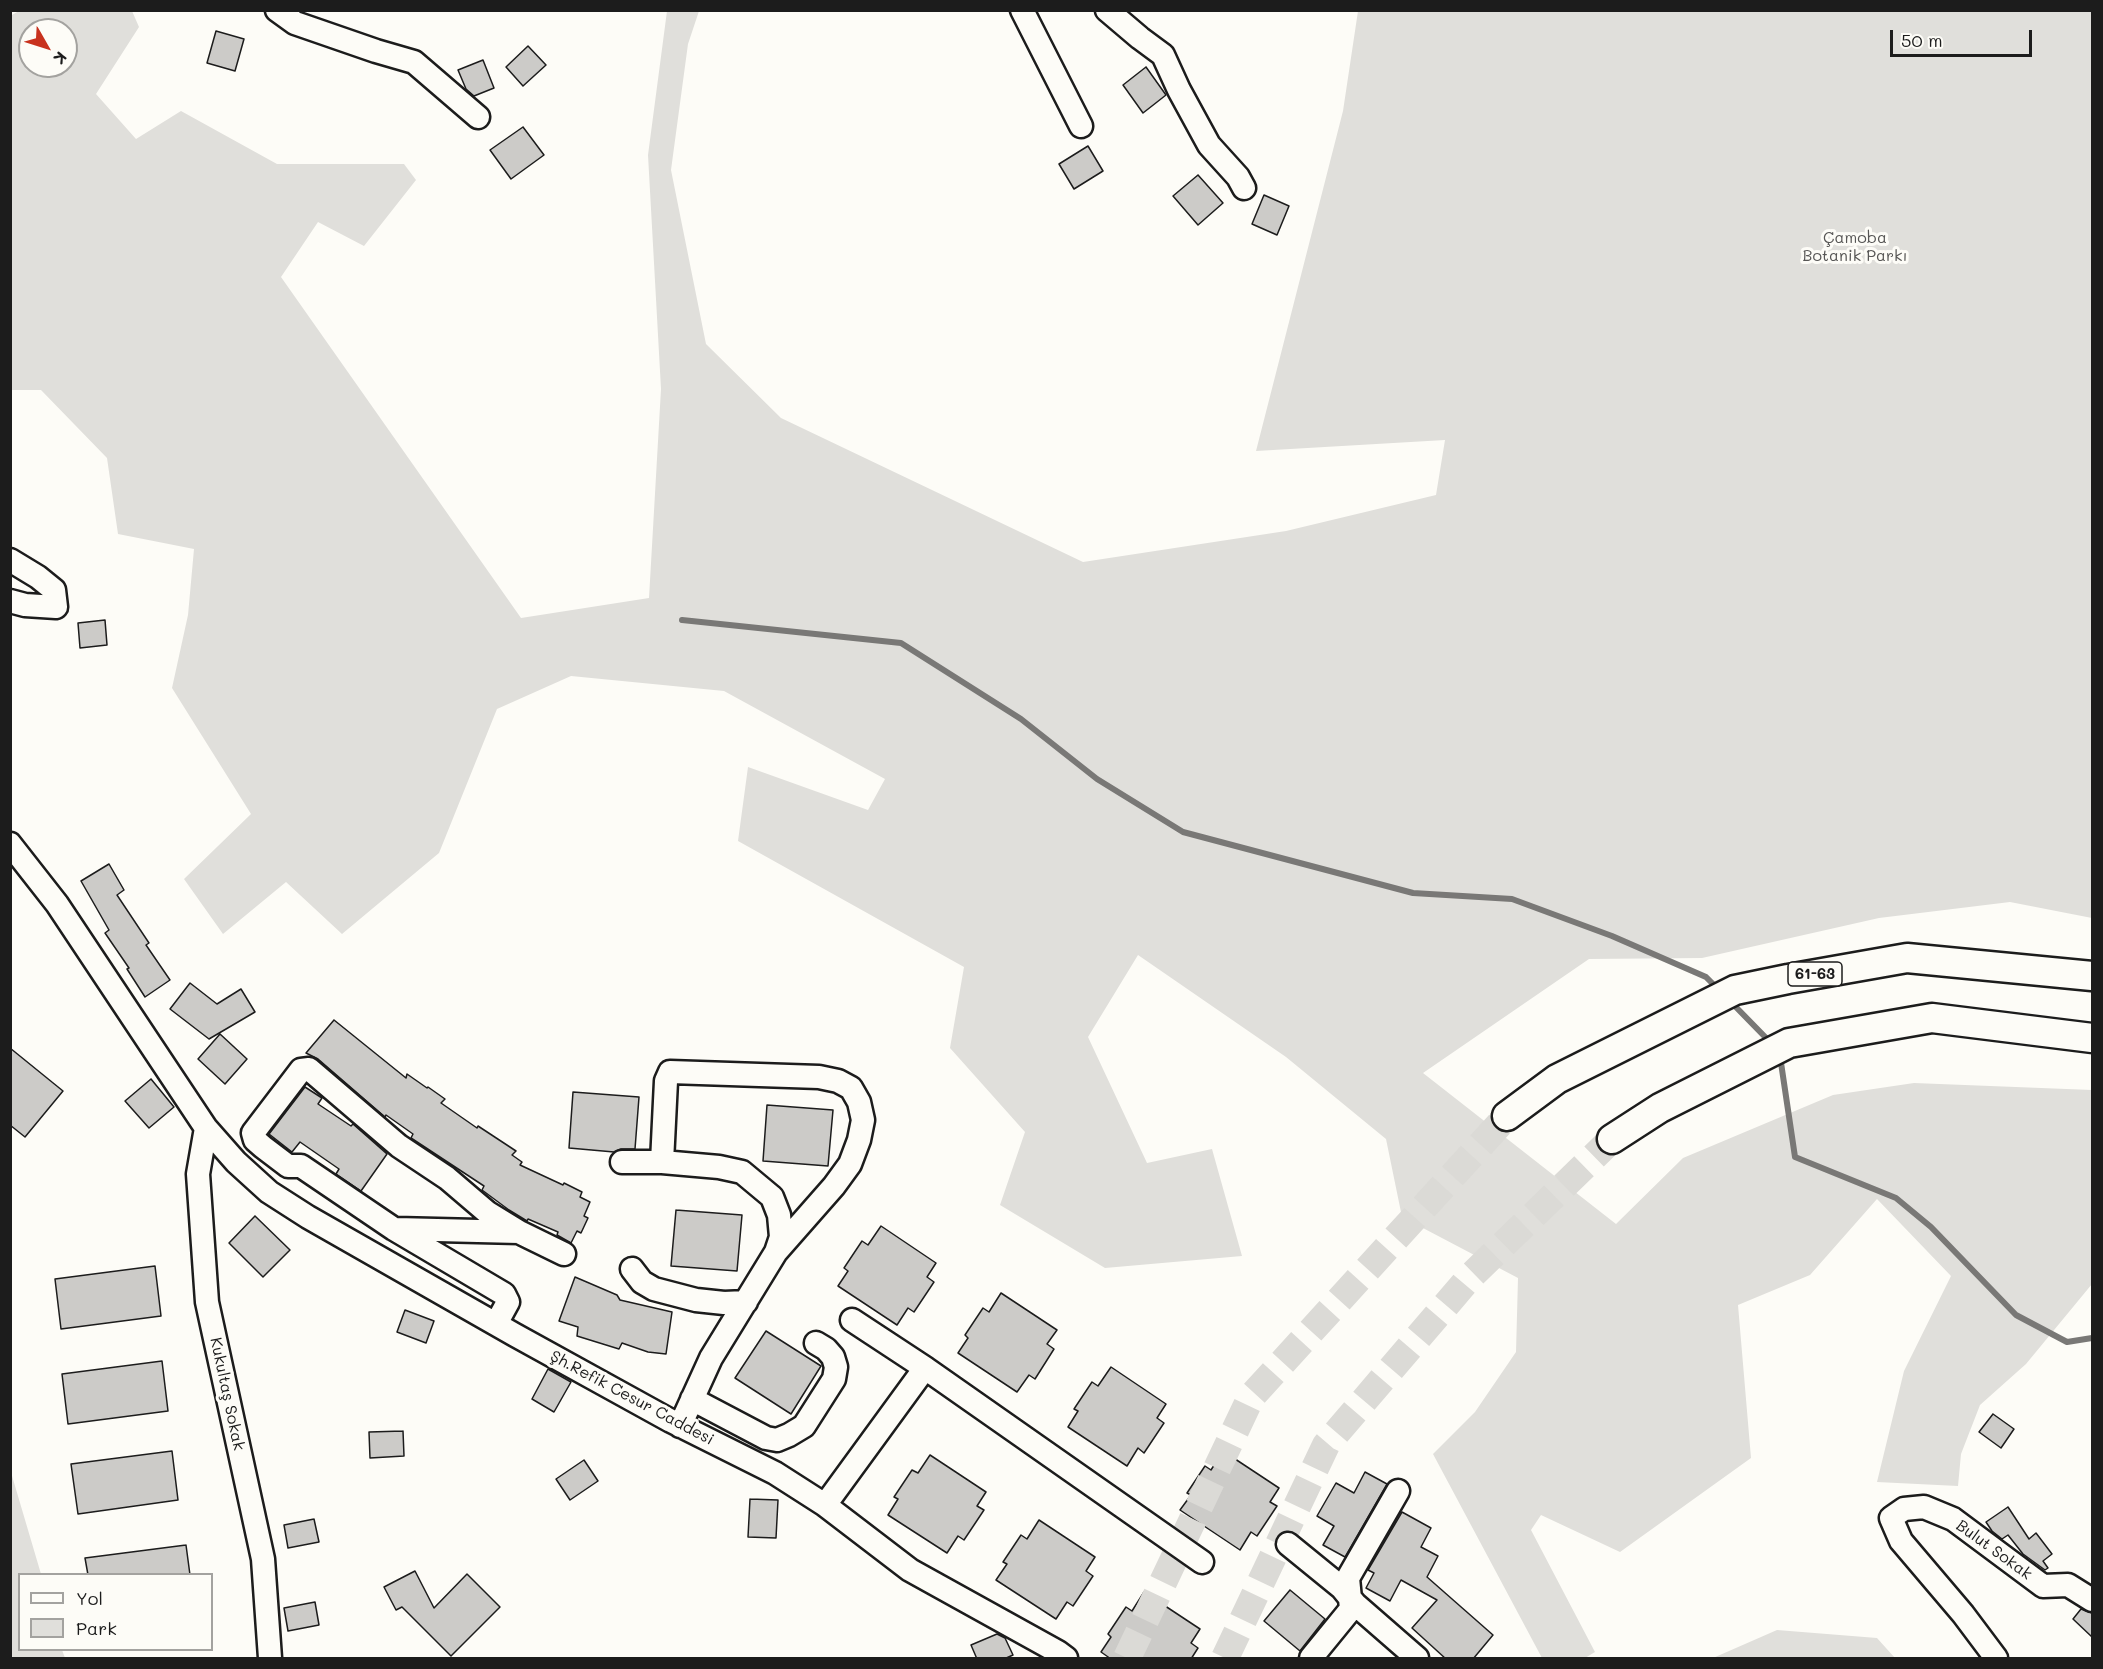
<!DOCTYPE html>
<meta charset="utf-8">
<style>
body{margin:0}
#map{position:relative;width:2103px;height:1669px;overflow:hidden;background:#fdfcf7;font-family:Mali,sans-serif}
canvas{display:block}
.frame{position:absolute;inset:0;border:12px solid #1c1c1c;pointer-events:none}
.legend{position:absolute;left:18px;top:1573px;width:195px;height:78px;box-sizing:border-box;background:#fdfcf7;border:2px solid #a3a29f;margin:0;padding:8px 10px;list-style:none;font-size:18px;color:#1c1c1c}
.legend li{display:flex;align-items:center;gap:12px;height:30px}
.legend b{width:30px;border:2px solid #a3a29f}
.north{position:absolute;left:18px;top:18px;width:60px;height:60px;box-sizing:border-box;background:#fdfcf7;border:2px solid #a3a29f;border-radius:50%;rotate:129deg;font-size:16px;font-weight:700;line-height:24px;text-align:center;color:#1c1c1c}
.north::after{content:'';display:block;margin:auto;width:21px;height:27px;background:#c8321e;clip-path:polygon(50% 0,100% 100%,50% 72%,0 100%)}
.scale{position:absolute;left:1890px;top:30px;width:142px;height:27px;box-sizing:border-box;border:3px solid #1c1c1c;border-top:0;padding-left:8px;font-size:18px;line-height:21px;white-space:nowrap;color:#1c1c1c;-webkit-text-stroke:4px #fdfcf7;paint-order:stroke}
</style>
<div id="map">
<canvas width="2103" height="1669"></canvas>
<div class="frame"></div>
<ul class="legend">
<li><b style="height:8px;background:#fdfcf7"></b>Yol</li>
<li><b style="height:16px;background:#e0dfdb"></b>Park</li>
</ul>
<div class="north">K</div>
<div class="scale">50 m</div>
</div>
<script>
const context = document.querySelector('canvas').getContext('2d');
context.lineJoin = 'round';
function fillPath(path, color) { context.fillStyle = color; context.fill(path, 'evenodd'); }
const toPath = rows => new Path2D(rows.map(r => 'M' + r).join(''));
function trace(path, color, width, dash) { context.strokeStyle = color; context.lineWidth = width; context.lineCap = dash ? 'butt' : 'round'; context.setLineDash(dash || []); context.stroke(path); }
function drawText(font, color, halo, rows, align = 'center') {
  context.font = font + ' Mali,sans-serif'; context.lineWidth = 6; context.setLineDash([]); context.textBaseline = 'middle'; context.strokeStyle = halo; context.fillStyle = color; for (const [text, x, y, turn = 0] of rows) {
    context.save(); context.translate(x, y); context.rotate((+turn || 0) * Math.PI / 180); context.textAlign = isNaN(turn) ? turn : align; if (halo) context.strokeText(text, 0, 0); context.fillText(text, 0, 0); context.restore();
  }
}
fillPath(toPath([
 [19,11,132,11,139,27,96,94,136,139,181,111,277,164,404,164,416,180,364,246,318,222,281,277,521,618,649,598,661,389,648,155,667,11,699,11,688,44,671,170,706,344,781,418,1083,562,1286,531,1436,495,1445,440,1256,451,1343,111,1358,11,2092,11,2092,918,2010,902,1879,918,1702,958,1589,959,1423,1073,1616,1224,1683,1158,1833,1095,1914,1083,2092,1090,2092,1284,2026,1364,1980,1405,1961,1454,1958,1486,1877,1482,1904,1371,1951,1276,1877,1199,1810,1275,1738,1305,1751,1458,1620,1552,1541,1515,1531,1530,1595,1652,1585,1658,1542,1658,1433,1454,1475,1412,1516,1352,1518,1278,1402,1217,1386,1139,1286,1057,1138,955,1088,1037,1147,1163,1212,1149,1242,1256,1105,1268,1000,1205,1025,1132,950,1048,964,967,738,841,748,767,868,810,885,779,724,691,571,676,497,709,439,853,342,934,286,882,223,934,184,879,251,814,172,688,188,615,194,549,118,534,107,458,41,390,11,390,10,16],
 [30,30,66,30,66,66,30,66],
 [10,1469,41,1574,20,1574,20,1650,62,1650,65,1658,11,1658],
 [1777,1630,1877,1638,1895,1658,1713,1658]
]), '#e0dfdb');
trace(toPath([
 [682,620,901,643,1021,719,1097,779,1183,832,1413,893,1512,899,1612,936,1706,977,1718,989],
 [1730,1001,1771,1043],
 [1780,1056,1795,1157,1896,1198,1931,1227,2016,1315,2067,1342,2092,1338]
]), '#797876', 6);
const building = toPath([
 [216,31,244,39,235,71,207,63,216,31],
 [528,46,546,65,523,86,506,67,528,46],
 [483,60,494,88,474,96,466,89,458,70,483,60],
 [1146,67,1166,95,1143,113,1123,85,1146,67],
 [523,127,544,155,511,179,490,150,523,127],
 [1088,146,1103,171,1074,189,1059,164,1088,146],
 [1198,175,1223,203,1198,225,1173,196,1198,175],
 [1264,195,1289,206,1277,235,1252,224,1264,195],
 [105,620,107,645,80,648,78,623,105,620],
 [109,864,124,890,117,895,149,943,146,945,170,980,145,997,127,969,129,968,105,933,109,930,81,881,109,864],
 [190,983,217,1004,241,989,255,1012,209,1039,170,1009,190,983],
 [334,1020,406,1078,407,1074,427,1088,428,1087,445,1099,441,1103,477,1128,478,1126,516,1151,512,1155,522,1162,520,1165,563,1185,564,1183,582,1192,580,1197,590,1202,584,1216,588,1218,581,1233,577,1231,571,1243,557,1235,558,1232,528,1219,527,1221,509,1210,482,1190,484,1186,411,1138,413,1134,386,1115,385,1117,318,1059,306,1053,334,1020],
 [220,1034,247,1059,225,1084,198,1059,220,1034],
 [10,1048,63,1091,25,1137,10,1125,10,1048],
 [151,1079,174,1107,149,1128,125,1101,151,1079],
 [305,1087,322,1098,318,1104,351,1126,353,1124,387,1154,361,1191,336,1174,339,1169,300,1142,292,1152,269,1134,305,1087],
 [573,1092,639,1097,635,1149,621,1149,614,1152,569,1148,573,1092],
 [767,1105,833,1110,828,1166,763,1161,767,1105],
 [676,1210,742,1215,737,1271,671,1266,676,1210],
 [255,1216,290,1250,263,1277,229,1243,255,1216],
 [881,1226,936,1263,927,1277,934,1282,914,1312,908,1308,897,1325,838,1286,848,1271,844,1268,862,1241,868,1245,881,1226],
 [155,1266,161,1316,61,1329,55,1279,155,1266],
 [575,1277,617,1295,620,1300,672,1312,666,1354,648,1352,622,1343,619,1349,577,1336,578,1327,559,1321,575,1277],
 [1001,1293,1057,1330,1047,1344,1054,1349,1035,1379,1029,1375,1017,1392,958,1353,968,1338,965,1335,983,1308,989,1312,1001,1293],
 [405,1310,434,1321,426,1343,397,1332,405,1310],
 [766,1331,821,1366,791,1414,735,1378,766,1331],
 [162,1361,168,1411,68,1424,62,1374,162,1361],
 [1111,1367,1166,1404,1157,1418,1164,1423,1144,1453,1138,1448,1127,1466,1068,1427,1078,1411,1074,1409,1092,1382,1098,1386,1111,1367],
 [548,1369,571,1382,554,1412,532,1399,548,1369],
 [1993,1414,2014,1429,2001,1448,1979,1432,1993,1414],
 [403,1431,404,1456,370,1458,369,1432,403,1431],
 [172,1451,178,1500,78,1514,71,1464,172,1451],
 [1223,1451,1279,1488,1270,1502,1277,1506,1257,1536,1251,1532,1240,1550,1180,1510,1191,1495,1187,1493,1205,1466,1211,1470,1223,1451],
 [930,1455,986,1492,977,1506,984,1510,964,1540,958,1536,947,1553,888,1515,898,1499,894,1497,912,1470,918,1473,930,1455],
 [584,1460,598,1481,570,1500,556,1479,584,1460],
 [1365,1472,1387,1484,1345,1557,1323,1545,1334,1526,1317,1516,1336,1483,1354,1493,1365,1472],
 [750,1499,778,1500,776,1538,748,1537,750,1499],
 [2008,1507,2029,1539,2036,1533,2052,1554,2043,1561,2048,1568,2045,1570,2023,1554,2008,1535,2002,1539,1992,1531,1986,1522,2008,1507],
 [1402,1512,1431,1528,1421,1547,1438,1556,1427,1577,1493,1635,1473,1659,1446,1659,1412,1628,1437,1600,1401,1580,1390,1601,1366,1588,1374,1573,1368,1570,1402,1512],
 [314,1519,319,1542,288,1548,284,1525,314,1519],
 [1039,1520,1095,1557,1086,1571,1093,1576,1073,1606,1067,1602,1056,1619,996,1580,1007,1564,1003,1562,1021,1535,1027,1539,1039,1520],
 [186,1545,190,1575,88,1575,85,1558,186,1545],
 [415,1571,434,1608,467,1574,500,1607,451,1656,402,1607,396,1610,384,1587,415,1571],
 [1290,1590,1325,1619,1300,1651,1264,1621,1290,1590],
 [1144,1592,1200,1629,1191,1643,1198,1648,1191,1659,1111,1659,1101,1652,1111,1637,1108,1634,1126,1607,1132,1611,1144,1592],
 [315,1602,319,1625,288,1631,284,1608,315,1602],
 [2081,1609,2092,1613,2092,1637,2073,1619,2081,1609],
 [997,1634,1005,1638,1013,1655,1004,1659,977,1659,971,1645,997,1634]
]);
fillPath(building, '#cccbc8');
trace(building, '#1c1c1c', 1.5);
trace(toPath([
 [1127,1658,1251,1397,1507,1116],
 [1225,1658,1326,1445,1469,1278,1612,1139]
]), '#dbdad6', 28, [28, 14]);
const minor = toPath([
 [277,10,295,23,376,51,414,62,478,117],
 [1022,10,1081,126],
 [1107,10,1140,38,1163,55,1179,90,1209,145,1238,177,1244,188],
 [10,560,38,577,54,590,56,607,25,605,10,601],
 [10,844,57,904,206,1128,236,1162,269,1192,308,1217,515,1335,671,1421,775,1473,825,1505,910,1570,1058,1652,1066,1658],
 [206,1128,198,1174,207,1302,263,1559,270,1658],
 [622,1162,662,1162],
 [396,1229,519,1232,564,1254],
 [632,1269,642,1282,654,1289,696,1300,724,1303,746,1302],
 [852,1320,925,1368,1202,1562],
 [496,1324,508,1302,504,1294,394,1229,301,1166,288,1166,263,1147,255,1140,253,1133,301,1070,309,1069,399,1146,447,1178,488,1213,519,1232],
 [692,1399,766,1438,777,1440,789,1435,804,1426,834,1379,836,1367,833,1357,826,1349,816,1343],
 [680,1426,711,1358,776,1252,781,1237,779,1215,772,1197,742,1172,719,1167,662,1162,666,1081,670,1072,819,1077,838,1081,851,1088,859,1102,863,1120,859,1140,850,1164,834,1186,776,1252],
 [825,1505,925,1368],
 [1288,1544,1342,1588,1355,1604,1417,1658],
 [1311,1658,1351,1609,1348,1578,1398,1491],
 [1996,1658,1963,1614,1901,1541,1891,1518,1904,1509,1924,1507,1953,1519,2043,1586,2068,1585,2092,1600]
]);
const major = toPath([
 [1507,1116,1557,1079,1735,990,1788,979,1907,958,2092,976],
 [1612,1139,1660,1108,1789,1043,1932,1018,2092,1038]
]);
trace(minor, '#1c1c1c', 27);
trace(major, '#1c1c1c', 33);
trace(minor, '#fdfcf7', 22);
trace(major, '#fdfcf7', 28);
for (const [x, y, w] of [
 [1815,974,54]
]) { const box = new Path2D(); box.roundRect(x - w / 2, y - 12, w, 24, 4.5); context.fillStyle = '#fdfcf7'; context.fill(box); trace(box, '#1c1c1c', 1.5); }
drawText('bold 15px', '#1c1c1c', null, [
 ["61-63",1815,974]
]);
drawText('16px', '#575655', '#fdfcf7', [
 ["Çamoba",1855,238],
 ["Botanik Parkı",1855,256]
]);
drawText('16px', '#1c1c1c', '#fdfcf7', [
 ["Kukultaş Sokak",227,1394,78],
 ["Şh.Refik Cesur Caddesi",632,1398,28],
 ["Bulut Sokak",1994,1550,36]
]);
</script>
